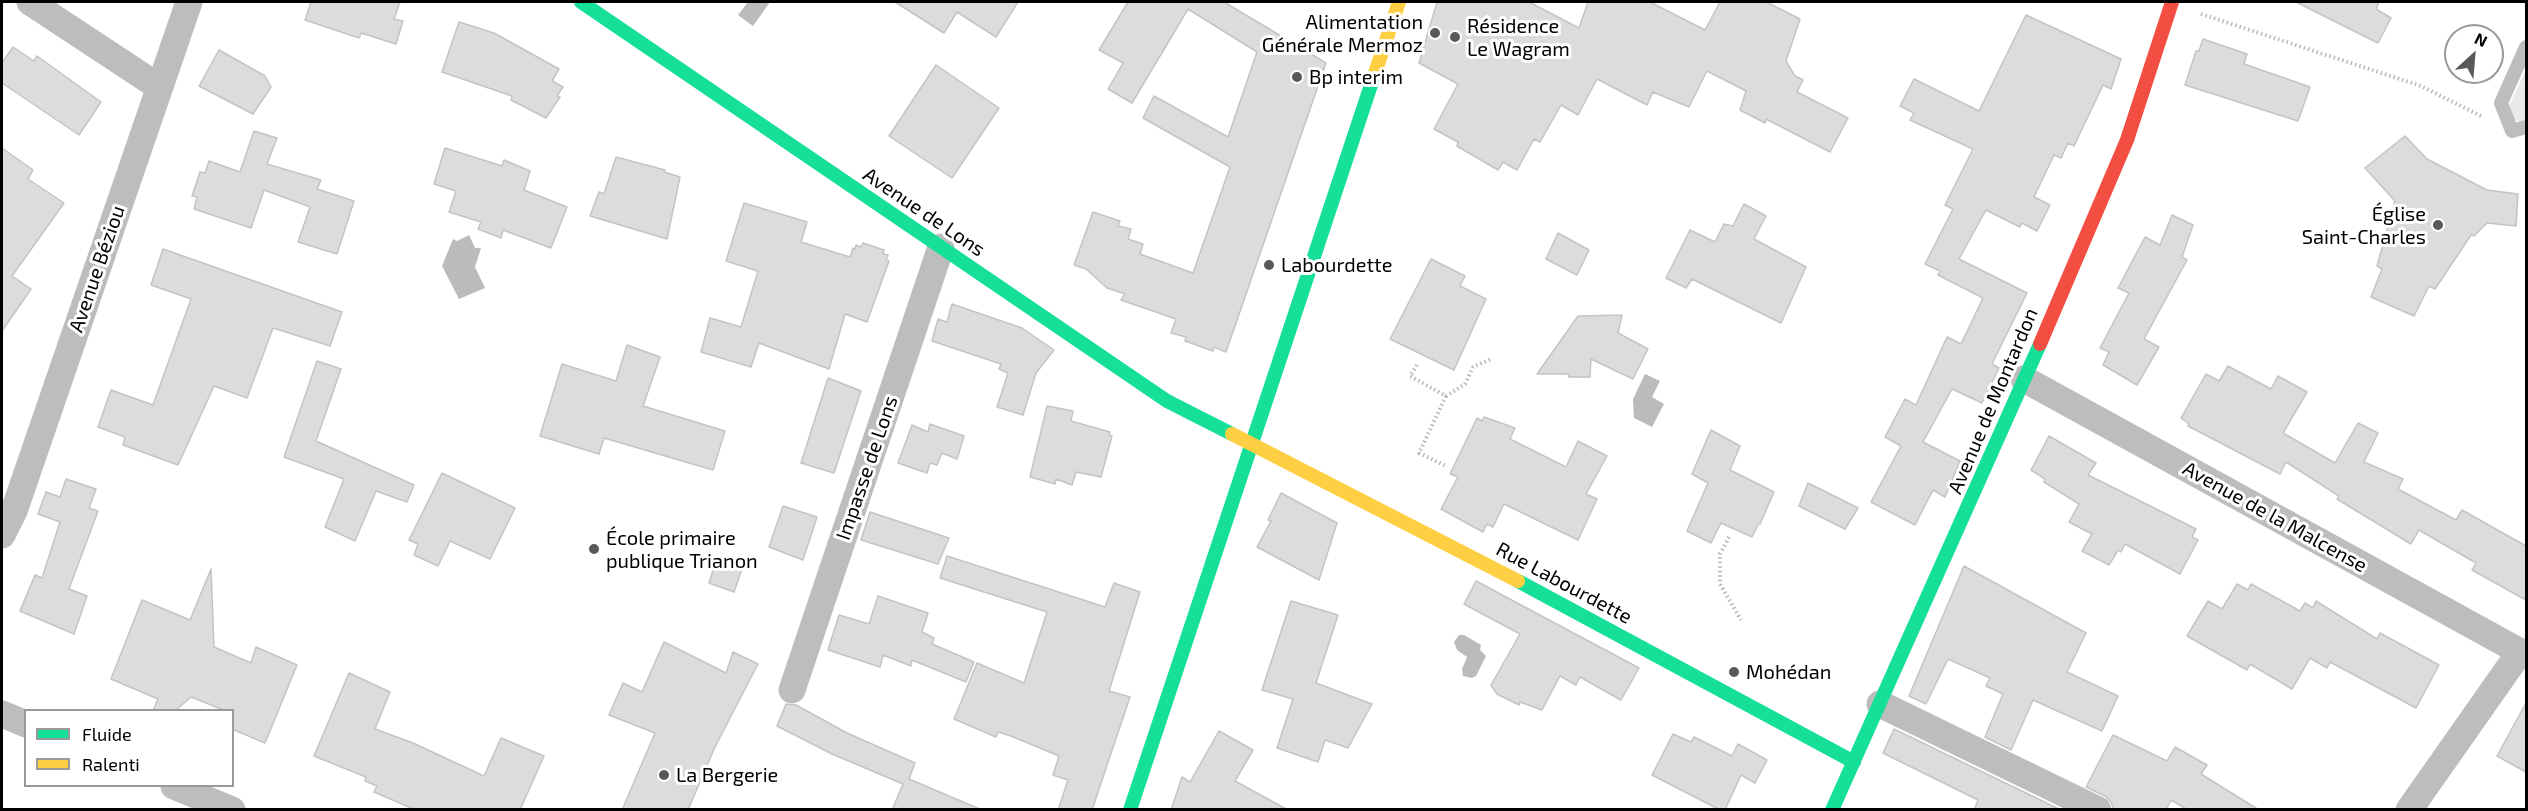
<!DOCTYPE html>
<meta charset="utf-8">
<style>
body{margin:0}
#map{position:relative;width:2528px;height:811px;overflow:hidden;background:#fff;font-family:"Exo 2",sans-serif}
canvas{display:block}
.frame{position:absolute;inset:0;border:3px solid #000;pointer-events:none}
.legend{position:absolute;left:24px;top:709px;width:210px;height:78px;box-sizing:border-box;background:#fff;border:2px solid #999;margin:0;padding:8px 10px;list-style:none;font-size:18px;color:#000}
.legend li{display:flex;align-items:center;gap:12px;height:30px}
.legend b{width:30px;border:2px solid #999}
.north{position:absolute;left:2444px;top:24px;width:60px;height:60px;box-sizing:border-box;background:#fff;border:2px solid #999;border-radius:50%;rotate:26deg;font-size:16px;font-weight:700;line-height:24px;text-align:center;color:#000}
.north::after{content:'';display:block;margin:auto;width:21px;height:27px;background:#595959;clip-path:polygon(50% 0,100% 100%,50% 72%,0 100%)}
</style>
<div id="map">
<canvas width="2528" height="811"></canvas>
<div class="frame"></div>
<ul class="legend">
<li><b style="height:8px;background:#16e098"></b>Fluide</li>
<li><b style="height:8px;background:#ffcf43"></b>Ralenti</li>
</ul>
<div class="north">N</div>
</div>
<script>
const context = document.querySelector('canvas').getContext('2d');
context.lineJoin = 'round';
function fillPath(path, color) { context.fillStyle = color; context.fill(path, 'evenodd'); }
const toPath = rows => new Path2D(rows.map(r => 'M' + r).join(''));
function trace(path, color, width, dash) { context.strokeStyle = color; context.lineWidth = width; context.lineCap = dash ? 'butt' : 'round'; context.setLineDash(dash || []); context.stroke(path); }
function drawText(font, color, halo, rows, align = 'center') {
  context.font = font + ' "Exo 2",sans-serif'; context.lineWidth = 6; context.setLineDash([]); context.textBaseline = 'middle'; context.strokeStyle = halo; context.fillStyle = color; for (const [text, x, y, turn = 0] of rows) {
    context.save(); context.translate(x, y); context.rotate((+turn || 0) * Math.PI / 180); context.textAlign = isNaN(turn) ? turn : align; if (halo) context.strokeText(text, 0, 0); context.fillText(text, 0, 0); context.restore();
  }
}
fillPath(toPath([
 [2526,69,2526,123,2523,123,2514,119,2509,107]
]), '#e9e9e9');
fillPath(toPath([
 [748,2,770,2,753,26,738,15],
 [469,235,475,248,481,248,475,267,485,288,459,299,442,266,453,239,457,241],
 [1645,374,1660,381,1652,397,1664,404,1652,427,1634,418,1633,399],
 [1459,635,1464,635,1481,645,1480,650,1486,656,1476,676,1472,678,1463,676,1462,669,1467,657,1457,650,1454,642]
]), '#bbb');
const building = toPath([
 [311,2,400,2,394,19,403,21,396,44,361,33,359,38,305,20,311,2],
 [895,2,1018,2,996,37,957,12,944,33,895,2],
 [1128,2,1224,2,1326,63,1226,352,1214,347,1213,351,1185,341,1186,337,1171,333,1176,319,1121,300,1125,294,1107,288,1086,269,1074,265,1093,212,1120,221,1118,226,1131,229,1128,239,1143,244,1140,254,1193,273,1230,167,1143,118,1154,96,1228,137,1257,52,1188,9,1132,103,1108,89,1123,63,1099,50,1128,2],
 [1437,2,1529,2,1579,28,1588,2,1650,2,1705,30,1720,2,1766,2,1800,19,1786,61,1795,76,1803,80,1797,92,1848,118,1830,152,1766,119,1765,123,1740,110,1746,91,1707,71,1689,107,1653,92,1647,105,1597,79,1578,115,1561,105,1540,142,1534,139,1517,170,1503,162,1498,170,1457,146,1458,142,1434,129,1458,84,1419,63,1437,2],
 [2296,2,2379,2,2376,9,2391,18,2378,43,2296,2],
 [2026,15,2121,59,2111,89,2103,85,2074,146,2068,143,2061,158,2054,155,2034,197,2050,205,2037,231,2022,223,2020,227,1986,210,1959,259,2027,293,1992,364,1999,368,1982,403,1952,389,1923,442,1960,461,1945,497,1933,490,1915,525,1871,502,1901,446,1885,437,1905,399,1916,405,1947,337,1961,344,1983,298,1938,275,1940,271,1925,264,1953,209,1945,205,1973,149,1910,120,1914,113,1900,106,1914,79,1979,111,2026,15],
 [459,22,494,33,559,69,552,81,563,87,557,96,560,97,546,118,511,100,512,96,442,72,459,22],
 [2203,39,2247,54,2244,64,2310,87,2298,121,2185,85,2196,51,2199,51,2203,39],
 [13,47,34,61,37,56,101,102,79,135,2,83,2,63,13,47],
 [219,50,265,76,271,87,253,114,199,86,219,50],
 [936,65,999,108,952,178,889,136,936,65],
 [254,131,277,138,267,164,321,180,317,189,354,201,337,254,298,242,310,207,264,190,251,228,194,209,197,197,192,196,200,172,205,173,209,161,240,172,254,131],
 [2405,136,2427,159,2487,190,2518,194,2516,226,2487,223,2474,236,2471,235,2435,289,2429,286,2414,316,2371,297,2382,269,2377,266,2395,201,2365,168,2405,136],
 [2,148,33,170,28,179,64,203,12,276,31,289,2,331,2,148],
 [445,148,502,166,504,160,530,171,524,190,567,207,551,248,503,230,501,238,478,229,481,222,449,212,456,191,434,184,445,148],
 [616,157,665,170,664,172,680,177,667,239,590,216,599,192,604,194,616,157],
 [744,203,807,222,801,242,850,257,853,248,855,249,856,245,861,247,863,243,884,250,883,254,888,255,886,260,889,261,867,322,845,314,829,369,759,343,751,367,701,352,710,318,741,327,758,271,726,261,744,203],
 [1744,204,1766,216,1754,239,1806,267,1781,323,1692,279,1686,288,1666,278,1690,230,1715,242,1724,224,1733,226,1744,204],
 [2172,215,2193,225,2182,257,2187,260,2144,339,2159,347,2137,385,2103,365,2109,352,2100,348,2129,293,2118,288,2145,237,2160,245,2172,215],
 [1558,233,1589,250,1577,275,1546,259,1558,233],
 [163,249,342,312,330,346,273,328,247,398,214,386,178,465,123,445,125,437,98,427,111,390,153,405,191,299,151,285,163,249],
 [1431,259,1465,276,1460,286,1486,299,1454,370,1390,339,1431,259],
 [952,304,1022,328,1054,350,1036,373,1023,415,997,407,1008,373,999,369,1001,364,932,341,938,319,947,322,952,304],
 [1622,315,1618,333,1648,349,1633,379,1591,359,1590,377,1569,377,1568,374,1537,374,1578,316,1622,315],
 [627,345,660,357,643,406,725,431,713,470,604,438,599,454,540,436,562,364,616,381,627,345],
 [317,361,341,369,316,441,414,485,407,502,376,491,355,541,325,527,344,479,284,457,317,361],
 [2228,366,2271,389,2278,376,2307,392,2283,433,2335,463,2358,423,2378,433,2364,462,2403,479,2398,489,2456,520,2462,510,2526,546,2526,600,2472,570,2476,563,2419,530,2411,544,2337,499,2339,496,2286,462,2280,474,2188,426,2189,424,2181,418,2206,374,2219,381,2228,366],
 [828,378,861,391,834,473,801,463,828,378],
 [1047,406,1073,411,1071,421,1110,432,1109,435,1112,436,1101,477,1076,472,1072,485,1056,479,1055,484,1030,477,1047,406],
 [1484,417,1515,428,1510,439,1566,467,1578,441,1607,456,1586,494,1597,499,1578,540,1504,504,1493,527,1487,524,1483,532,1441,509,1458,477,1450,474,1477,418,1482,421,1484,417],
 [930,424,964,436,957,459,942,453,937,465,930,463,927,473,898,463,912,425,928,432,930,424],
 [1711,430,1740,446,1730,470,1774,492,1760,524,1759,523,1752,537,1721,523,1711,543,1687,531,1708,483,1692,474,1711,430],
 [2049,436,2096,463,2088,475,2196,529,2192,537,2198,540,2180,574,2125,544,2121,552,2118,550,2109,565,2082,551,2092,534,2069,522,2079,504,2044,482,2045,479,2031,470,2049,436],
 [442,473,515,508,490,559,450,541,438,566,414,555,418,544,409,540,442,473],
 [66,479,96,489,89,508,98,511,69,589,87,596,74,634,20,611,35,575,42,578,60,522,38,514,46,492,60,497,66,479],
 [1808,483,1858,508,1845,529,1799,506,1808,483],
 [1281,493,1337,523,1319,580,1257,547,1271,521,1268,520,1281,493],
 [783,506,817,517,803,560,769,547,783,506],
 [870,512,949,538,938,564,861,540,870,512],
 [947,556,1105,607,1114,583,1140,592,1109,691,1130,697,1092,810,1058,810,1068,780,1053,775,1059,756,1011,736,998,732,996,737,954,719,977,663,1024,683,1047,612,940,578,947,556],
 [717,557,743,566,734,592,709,583,717,557],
 [1964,566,2086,633,2067,672,2118,696,2102,731,2033,700,2011,750,1985,737,2003,694,1986,686,1990,678,1948,659,1926,704,1909,696,1964,566],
 [211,569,214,647,251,663,256,647,297,665,265,743,232,729,232,711,226,711,191,697,175,711,153,711,158,699,111,679,142,600,190,620,211,569],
 [1476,581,1639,668,1621,700,1580,677,1576,685,1560,676,1542,710,1520,702,1519,705,1497,694,1491,685,1520,634,1464,604,1476,581],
 [2237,584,2248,590,2251,584,2300,611,2305,603,2313,608,2316,601,2377,639,2380,633,2439,665,2416,708,2330,662,2327,668,2310,658,2292,689,2250,664,2247,670,2187,636,2208,601,2222,609,2237,584],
 [878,596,928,613,922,632,934,638,932,644,974,662,966,682,912,660,911,666,883,655,880,667,828,650,839,615,869,624,878,596],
 [1291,601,1338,615,1316,683,1372,704,1348,748,1325,740,1318,762,1277,748,1293,699,1262,690,1291,601],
 [664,642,726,673,733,652,758,664,715,747,688,810,622,810,655,733,609,715,623,683,642,692,664,642],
 [349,673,390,692,375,729,413,743,484,776,501,738,544,756,520,810,416,810,374,792,377,786,365,781,366,777,314,756,349,673],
 [2526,703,2526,772,2497,756,2526,703],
 [786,704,796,705,847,733,915,763,909,779,982,810,892,810,903,784,832,754,777,726,786,704],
 [1894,729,2061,810,1974,810,1978,800,1883,753,1894,729],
 [1219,731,1253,750,1235,781,1288,810,1171,810,1182,777,1190,782,1219,731],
 [1673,734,1691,742,1694,737,1732,756,1738,744,1767,760,1755,783,1741,775,1725,810,1720,810,1652,775,1673,734],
 [2113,735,2167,761,2175,747,2207,765,2201,774,2259,810,2188,810,2171,800,2166,810,2114,810,2111,802,2105,796,2086,787,2113,735]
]);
fillPath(building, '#dcdcdc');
trace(building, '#c4c4c4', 1.5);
trace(toPath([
 [2201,14,2421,86,2483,117],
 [1417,365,1410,376,1446,396,1465,384,1473,367,1491,359],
 [1446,396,1419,453,1446,466],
 [1729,537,1720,554,1720,584,1741,620]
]), '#b8b8b8', 4, [1.5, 3]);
trace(toPath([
 [2526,47,2501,103,2512,131,2526,127]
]), '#bdbdbd', 14);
trace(toPath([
 [30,2,159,87],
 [2024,379,2526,655],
 [2,535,14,511,189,2],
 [792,690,941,247],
 [1880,704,2098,810],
 [2,714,26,724],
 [174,786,232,810],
 [2409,810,2520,652]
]), '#bdbdbd', 27);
trace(toPath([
 [581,2,1167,401,1232,434],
 [1518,581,1854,762],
 [1130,810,1375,73],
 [1832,810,2040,344]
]), '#16e098', 14);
trace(toPath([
 [1375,73,1399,2],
 [1232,434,1518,581]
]), '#ffcf43', 14);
trace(toPath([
 [2040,344,2127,140,2172,2]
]), '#f24e42', 14);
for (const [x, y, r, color] of [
 [1435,33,6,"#595959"],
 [1455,37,6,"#595959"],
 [1297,77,6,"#595959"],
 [2438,225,6,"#595959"],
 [1269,265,6,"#595959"],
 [594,549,6,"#595959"],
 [1734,672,6,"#595959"],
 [664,775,6,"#595959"]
]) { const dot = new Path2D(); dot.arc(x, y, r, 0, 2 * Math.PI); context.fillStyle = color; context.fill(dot); trace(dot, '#fff', 2); }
drawText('20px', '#000', '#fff', [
 ["Alimentation",1423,22,"right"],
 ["Générale Mermoz",1423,45,"right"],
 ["Résidence",1467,26],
 ["Le Wagram",1467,49],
 ["Bp interim",1309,77],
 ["Église",2426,214,"right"],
 ["Saint-Charles",2426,237,"right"],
 ["Labourdette",1281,265],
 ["École primaire",606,538],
 ["publique Trianon",606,561],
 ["Mohédan",1746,672],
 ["La Bergerie",676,775]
], 'left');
drawText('20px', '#000', '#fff', [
 ["Avenue de Lons",924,212,34],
 ["Avenue Béziou",97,269,-71],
 ["Avenue de Montardon",1993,401,-67],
 ["Impasse de Lons",867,468,-71],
 ["Avenue de la Malcense",2275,517,29],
 ["Rue Labourdette",1564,583,28]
]);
</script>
